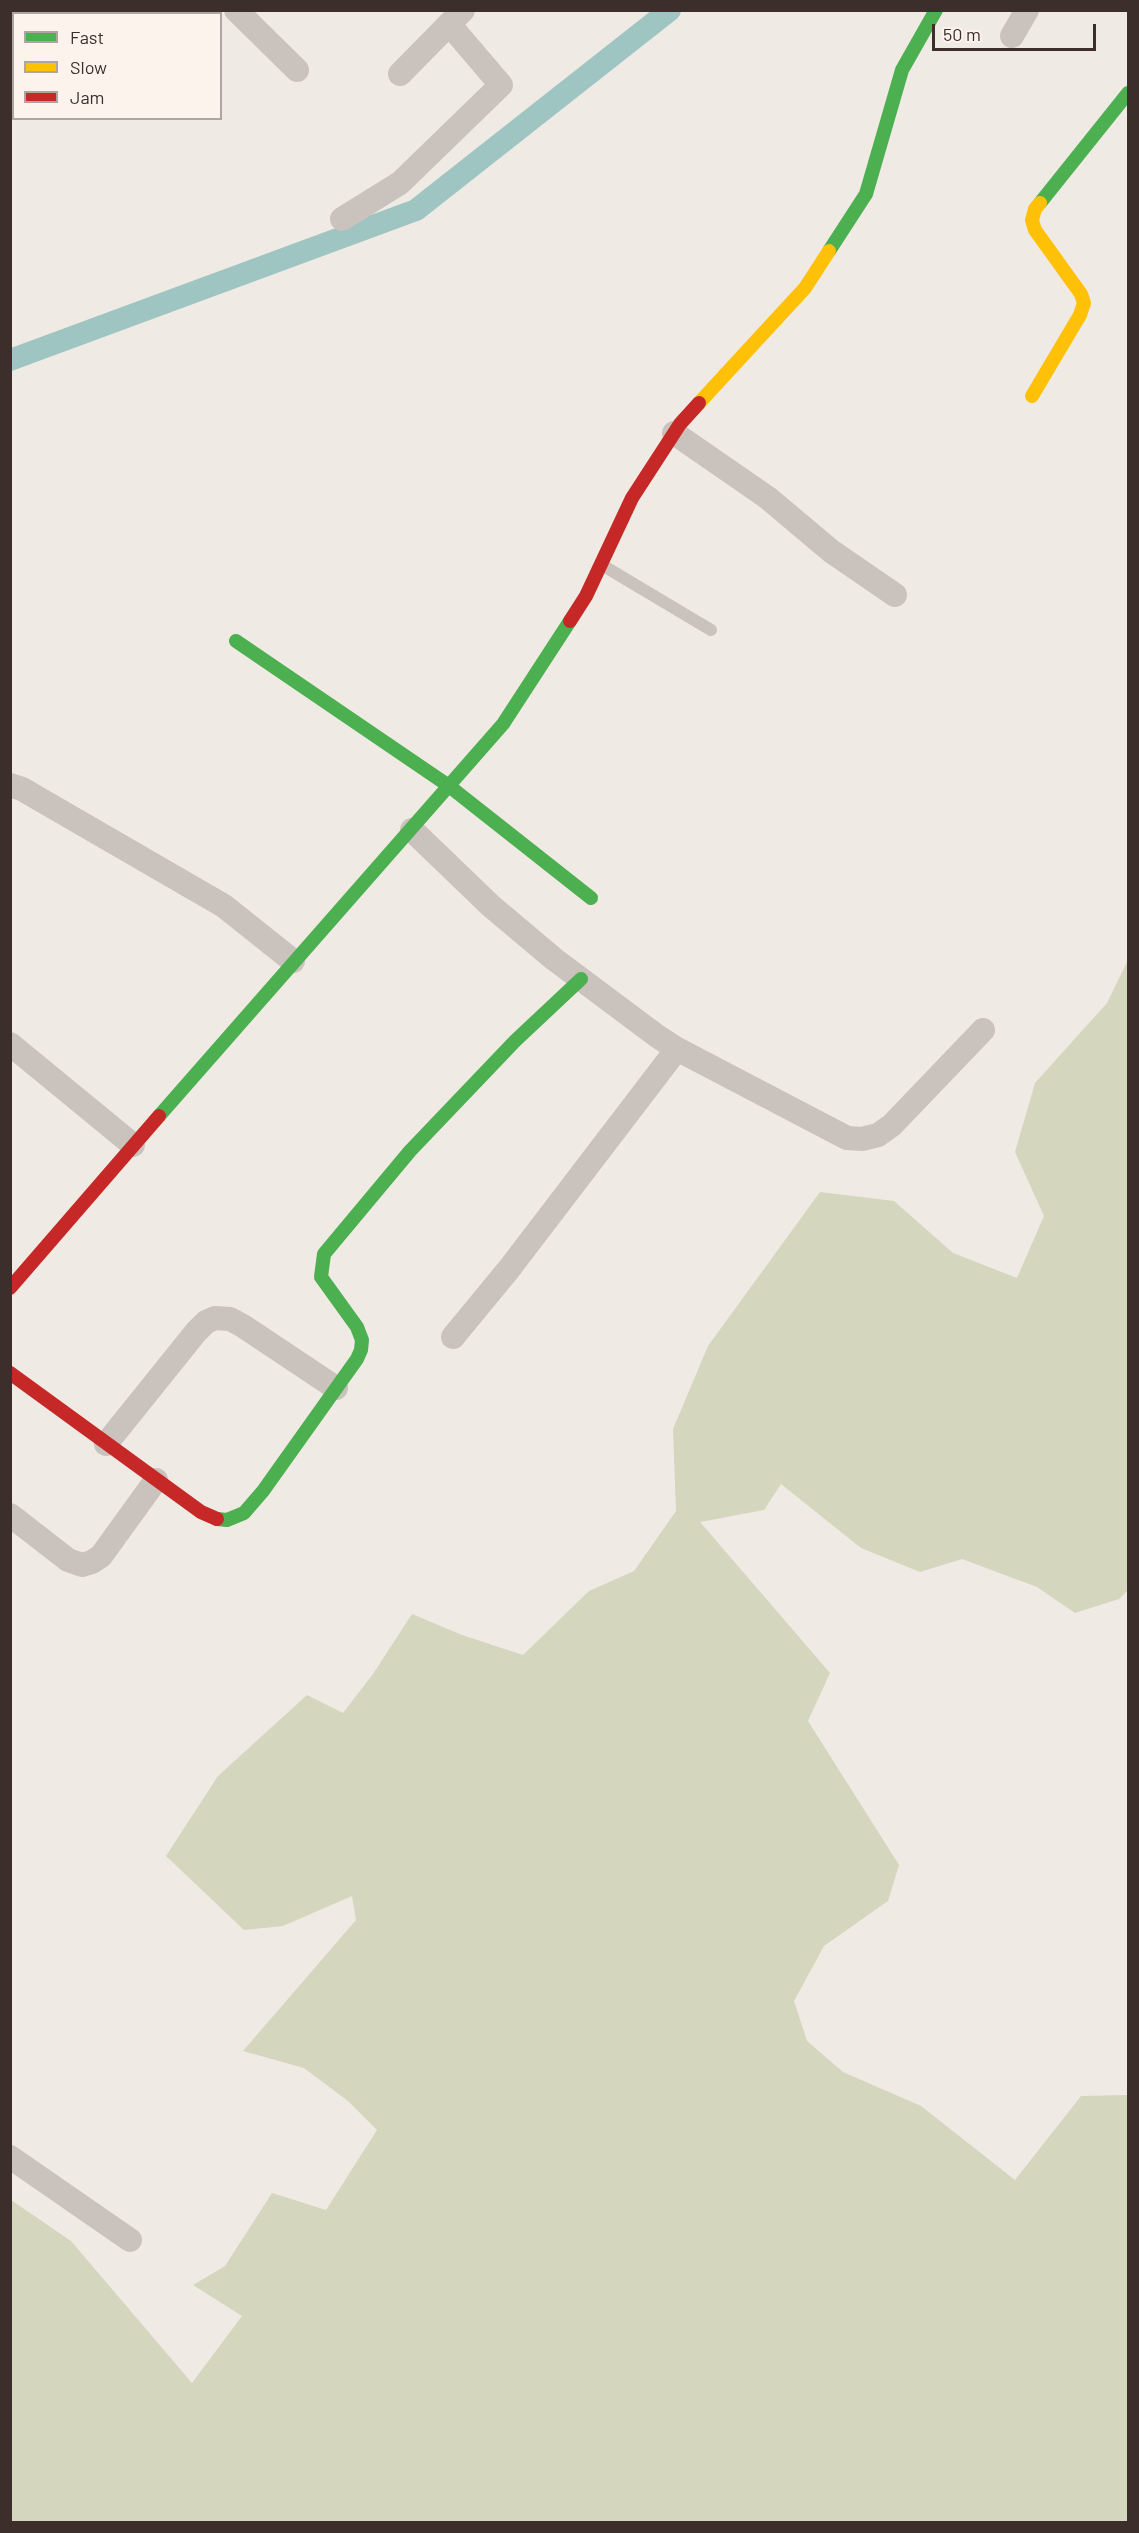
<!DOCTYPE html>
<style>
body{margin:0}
#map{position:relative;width:1139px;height:2533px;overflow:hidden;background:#f0eae4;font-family:Barlow,sans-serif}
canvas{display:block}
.frame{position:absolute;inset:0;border:12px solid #3c2e2a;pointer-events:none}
.legend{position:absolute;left:12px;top:12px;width:210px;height:108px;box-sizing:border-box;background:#fcf3ed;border:2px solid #afa49f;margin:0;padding:8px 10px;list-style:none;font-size:18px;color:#3c2e2a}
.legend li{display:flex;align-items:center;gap:12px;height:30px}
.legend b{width:30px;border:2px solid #afa49f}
.scale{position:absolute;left:932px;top:24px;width:164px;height:27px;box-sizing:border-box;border:3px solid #3c2e2a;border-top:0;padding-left:8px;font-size:18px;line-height:21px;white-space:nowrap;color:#3c2e2a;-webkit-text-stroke:4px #fcf3ed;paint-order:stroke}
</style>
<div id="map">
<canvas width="1139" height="2533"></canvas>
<div class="frame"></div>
<ul class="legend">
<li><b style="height:8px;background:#4caf50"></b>Fast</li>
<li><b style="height:8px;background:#ffc107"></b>Slow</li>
<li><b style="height:8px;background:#c62828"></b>Jam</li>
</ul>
<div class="scale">50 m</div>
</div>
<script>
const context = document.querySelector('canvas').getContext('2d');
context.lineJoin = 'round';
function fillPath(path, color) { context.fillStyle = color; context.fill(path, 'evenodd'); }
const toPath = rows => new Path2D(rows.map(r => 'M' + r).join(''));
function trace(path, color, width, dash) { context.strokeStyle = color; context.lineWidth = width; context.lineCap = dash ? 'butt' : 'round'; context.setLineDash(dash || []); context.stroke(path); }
fillPath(toPath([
 [1128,960,1128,1590,1119,1599,1075,1613,1037,1587,962,1559,920,1572,861,1548,781,1484,764,1510,700,1522,830,1673,808,1721,899,1865,888,1901,824,1946,794,2001,807,2041,843,2072,921,2106,1015,2180,1081,2096,1128,2095,1128,2522,11,2522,11,2200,71,2241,192,2383,242,2316,193,2285,225,2266,272,2193,326,2210,377,2130,348,2101,304,2068,243,2051,356,1920,352,1896,283,1926,244,1930,166,1856,218,1776,307,1695,343,1713,373,1674,412,1614,462,1635,523,1655,589,1591,634,1571,676,1511,673,1429,708,1346,820,1192,894,1201,953,1253,1017,1278,1044,1216,1015,1152,1035,1083,1107,1003]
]), '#d4d6bd');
trace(toPath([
 [10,360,416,210,670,10]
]), '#9ec5c1', 22);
trace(toPath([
 [602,565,711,630]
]), '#cac2bd', 12);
trace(toPath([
 [236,10,297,70],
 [137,14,140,10],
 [1012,36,1027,10],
 [400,74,463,10],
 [342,219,400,183,501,85,449,24],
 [674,433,768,498,831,551,895,595],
 [10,785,22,789,224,906,293,961],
 [412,830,491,906,554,959,657,1036,677,1049,847,1138,862,1139,878,1135,892,1125,983,1030],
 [10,1044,133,1145],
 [453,1337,509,1269,677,1049],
 [106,1444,196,1332,206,1322,215,1318,230,1319,243,1326,336,1388],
 [10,1515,68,1560,82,1565,92,1562,101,1556,156,1480],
 [10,2157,130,2240]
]), '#cac2bd', 24);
trace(toPath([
 [1040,203,1128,93],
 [829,251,866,194,902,70,936,10],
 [236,641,449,786,591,898],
 [159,1116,503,724,570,621],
 [217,1519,227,1520,244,1513,263,1491,357,1359,361,1350,362,1340,357,1327,321,1277,324,1254,410,1151,515,1041,581,979]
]), '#4caf50', 14);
trace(toPath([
 [1032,396,1080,315,1084,303,1081,294,1035,230,1032,220,1035,209,1040,203],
 [699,403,805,288,829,251]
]), '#ffc107', 14);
trace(toPath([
 [570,621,586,596,632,498,680,424,699,403],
 [10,1288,159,1116],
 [10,1373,201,1512,217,1519]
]), '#c62828', 14);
</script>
